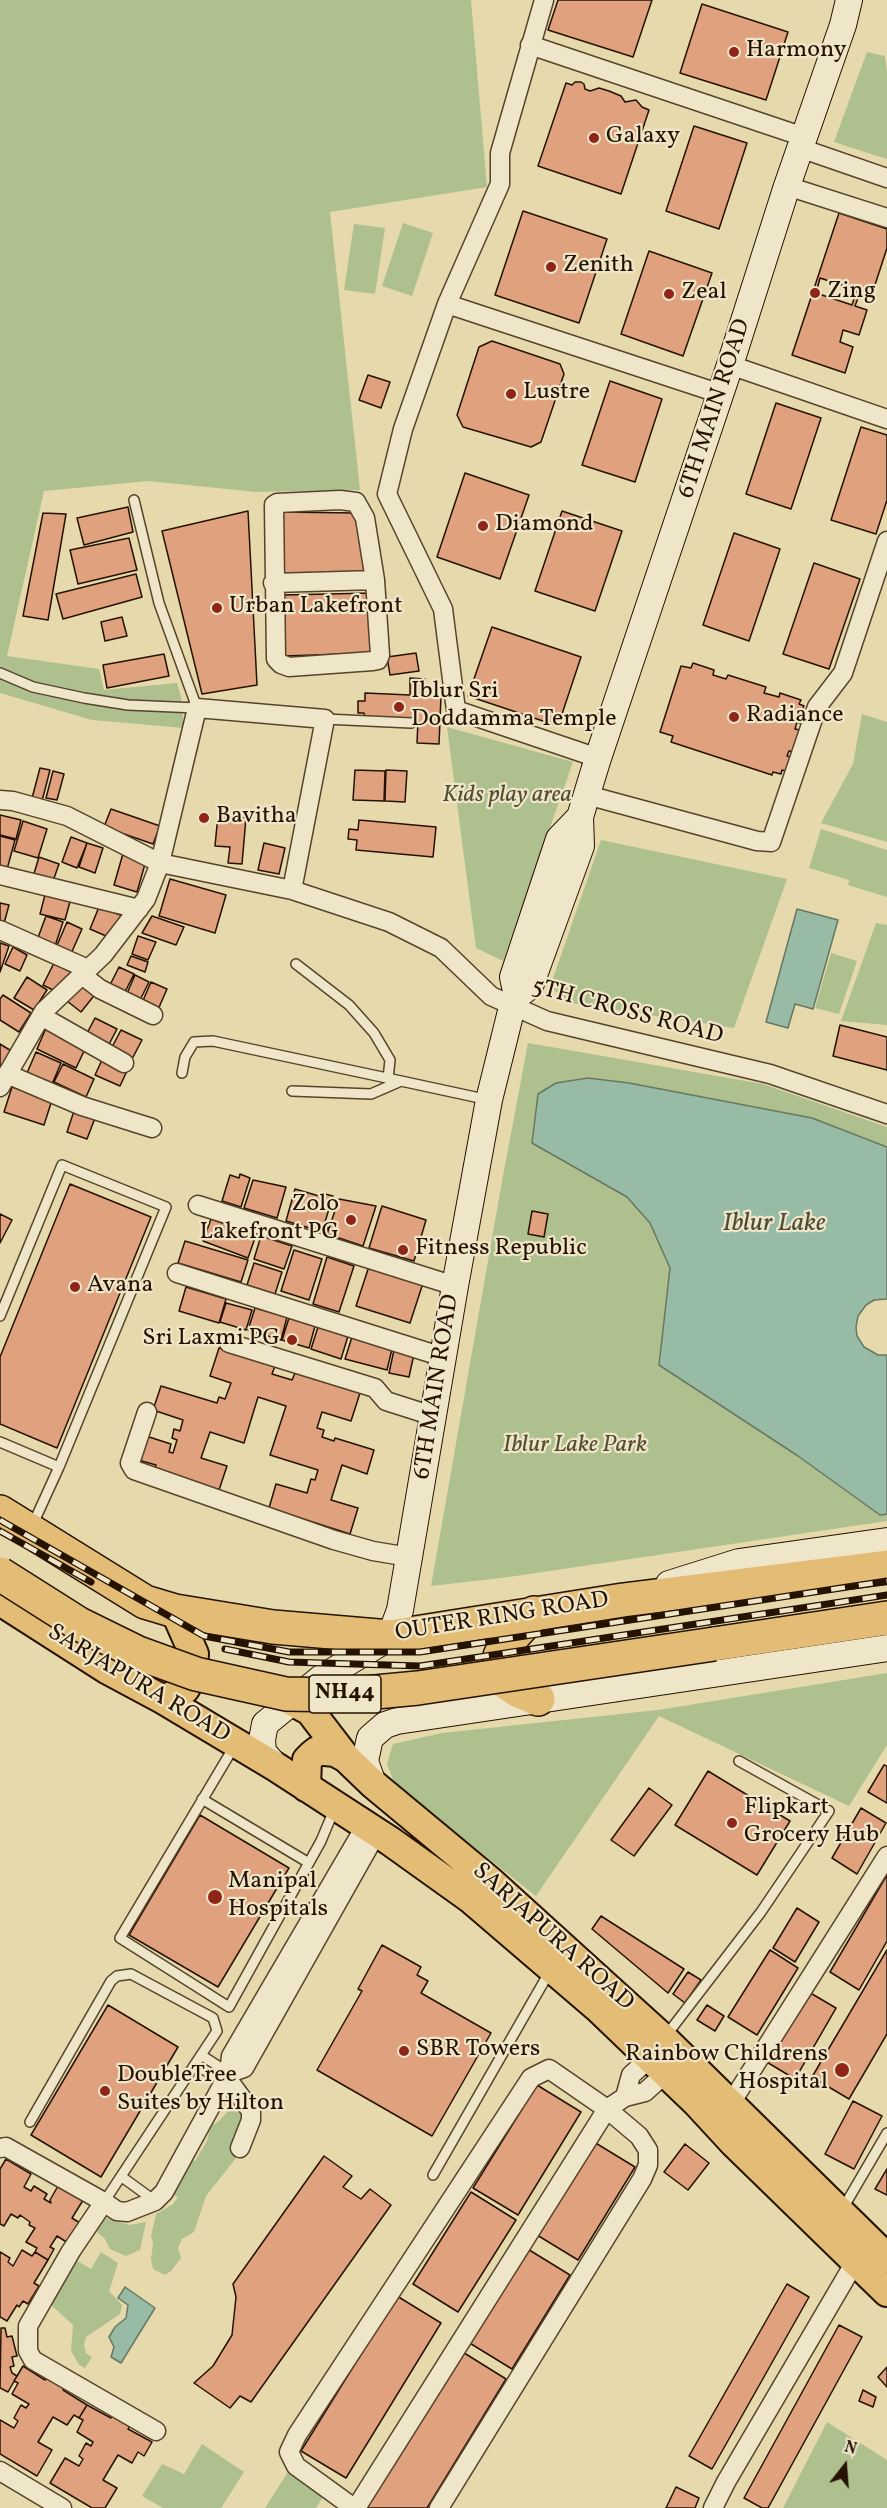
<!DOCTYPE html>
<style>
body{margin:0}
#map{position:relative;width:887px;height:2508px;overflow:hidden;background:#e6d9ac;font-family:Vollkorn,serif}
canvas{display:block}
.north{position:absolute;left:815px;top:2436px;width:60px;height:60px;-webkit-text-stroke:4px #efe6c9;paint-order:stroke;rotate:17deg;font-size:16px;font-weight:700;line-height:24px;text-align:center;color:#251200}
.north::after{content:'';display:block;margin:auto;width:21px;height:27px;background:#251200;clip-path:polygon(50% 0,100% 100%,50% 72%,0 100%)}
</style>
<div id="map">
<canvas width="887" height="2508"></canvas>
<div class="north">N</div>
</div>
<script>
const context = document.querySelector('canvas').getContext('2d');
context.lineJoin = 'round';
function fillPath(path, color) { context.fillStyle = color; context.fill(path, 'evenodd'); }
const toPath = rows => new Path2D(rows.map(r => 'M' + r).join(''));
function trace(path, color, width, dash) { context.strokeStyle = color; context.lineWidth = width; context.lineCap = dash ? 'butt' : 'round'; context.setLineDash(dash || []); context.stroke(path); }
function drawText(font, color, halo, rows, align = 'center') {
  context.font = font + ' Vollkorn,serif'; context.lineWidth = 4.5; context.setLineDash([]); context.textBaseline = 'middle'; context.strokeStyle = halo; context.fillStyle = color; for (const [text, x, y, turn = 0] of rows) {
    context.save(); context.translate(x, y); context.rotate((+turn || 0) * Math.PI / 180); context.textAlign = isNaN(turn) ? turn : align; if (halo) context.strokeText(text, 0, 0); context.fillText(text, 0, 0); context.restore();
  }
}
fillPath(toPath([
 [0,0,471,0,487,187,330,212,360,490,256,492,148,481,44,491,7,656,99,669,104,690,177,683,181,697,184,728,92,720,0,693],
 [867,52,885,56,887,72,887,159,834,142],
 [403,223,433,233,412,296,382,286],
 [354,224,385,228,375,294,344,290],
 [862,714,887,722,887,842,821,823,853,764],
 [447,727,573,762,503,961,476,948],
 [821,829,887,850,887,897,848,885,849,880,809,868],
 [601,840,787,879,734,1028,571,1003,550,987],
 [876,923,887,925,887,1025,841,1021],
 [831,953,857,961,839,1014,815,1008],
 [528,1043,763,1084,887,1127,887,1147,812,1118,629,1083,588,1078,532,1143,627,1197,650,1223,670,1268,659,1365,798,1456,880,1514,887,1514,887,1521,509,1577,431,1586,501,1187],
 [887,1673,887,1745,849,1806,659,1716,536,1896,395,1785,387,1764,393,1744,442,1733,658,1710],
 [229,2110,244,2113,233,2143,236,2158,206,2196,194,2232,182,2239,178,2248,181,2258,171,2271,165,2275,153,2269,151,2259,153,2244,151,2236,156,2214,173,2204,178,2197,171,2194,187,2160,195,2161,207,2141,210,2127,219,2121],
 [107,2218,129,2225,146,2222,140,2250,126,2256,110,2249,105,2239,97,2232,100,2223],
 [101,2252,118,2263,109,2291,122,2305,120,2314,86,2337,84,2345,86,2353,92,2357,85,2368,79,2365,71,2351,73,2325,51,2305,76,2260,91,2269],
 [827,2422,887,2460,887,2508,783,2508],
 [202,2444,244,2472,221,2508,163,2508,142,2496,162,2464,184,2474],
 [288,2472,324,2495,316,2508,265,2508]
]), '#aec08e');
const water = toPath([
 [797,909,838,920,813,1009,795,1004,788,1028,766,1022,797,909],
 [588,1078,629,1083,812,1118,887,1147,887,1299,874,1300,866,1305,858,1316,856,1327,857,1336,864,1347,878,1355,887,1355,887,1514,880,1515,798,1456,659,1365,670,1268,650,1223,627,1197,532,1143,538,1094,556,1083,588,1078],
 [125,2287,155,2308,121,2363,111,2357,114,2347,109,2337,115,2327,126,2318,128,2305,118,2298,125,2287]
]);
fillPath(water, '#97bba4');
trace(water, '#697762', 1.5);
const building = toPath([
 [558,0,652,0,633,57,548,30,558,0],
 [702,4,788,32,766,100,680,73,702,4],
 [575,82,581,82,584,84,585,89,590,91,599,88,609,91,621,96,625,102,636,100,642,107,649,110,621,194,538,166,566,83,572,85,575,82],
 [694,126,747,143,719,229,666,211,694,126],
 [523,211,607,239,579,323,495,295,523,211],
 [839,213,887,229,887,248,872,294,861,290,855,306,867,310,859,335,843,330,840,342,853,347,845,373,792,355,839,213],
 [820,278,857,290,852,305,816,293,820,278],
 [649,251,712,273,683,356,621,334,649,251],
 [492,341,560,364,564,374,541,442,531,447,463,427,457,415,479,347,492,341],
 [368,375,390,382,381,408,359,400,368,375],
 [610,381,662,399,635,482,582,465,610,381],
 [776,403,821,418,791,509,746,494,776,403],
 [861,427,887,435,887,500,876,534,831,520,861,427],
 [465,473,529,495,500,579,437,557,465,473],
 [128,507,133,532,84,545,77,518,128,507],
 [248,511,257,685,202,694,162,531,248,511],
 [562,511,622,531,595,611,535,591,562,511],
 [281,512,355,513,370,571,283,574,281,512],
 [43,513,66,514,48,620,23,616,43,513],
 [734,533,780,549,749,641,703,625,734,533],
 [129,538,137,570,78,584,70,550,129,538],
 [814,563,860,579,829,669,783,654,814,563],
 [136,574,142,597,63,619,56,594,136,574],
 [373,593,375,653,284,656,283,595,373,593],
 [122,617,127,636,105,641,101,622,122,617],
 [492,627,581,657,558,726,468,696,492,627],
 [416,653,419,671,390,675,387,657,416,653],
 [164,654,169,676,107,688,103,665,164,654],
 [693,663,714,670,713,675,726,679,728,675,766,687,764,693,779,697,780,693,801,700,799,704,804,706,802,710,806,712,802,724,797,722,795,729,800,730,793,752,789,751,787,756,791,757,786,771,782,770,781,774,773,772,772,775,671,742,673,736,660,732,681,666,691,668,693,663],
 [410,678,425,679,424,695,441,696,439,744,417,743,418,721,365,719,364,713,358,713,358,701,365,701,365,693,410,695,410,678],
 [40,768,50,770,41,805,31,802,40,768],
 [355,770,385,771,384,801,353,800,355,770],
 [386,770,407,771,405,802,385,801,386,770],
 [53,771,64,774,57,800,46,798,53,771],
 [111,809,160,826,153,844,104,827,111,809],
 [0,815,21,820,16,839,0,835,0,815],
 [218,815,246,818,242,864,228,863,230,847,215,846,218,815],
 [359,820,436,827,433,857,356,850,357,840,348,839,349,829,358,830,359,820],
 [23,821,47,829,38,858,14,851,23,821],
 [0,836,15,840,6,873,0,872,0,836],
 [71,837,87,843,77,868,62,862,71,837],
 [87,843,103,848,95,873,79,867,87,843],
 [264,843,285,848,279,874,258,870,264,843],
 [124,850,147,857,137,892,114,885,124,850],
 [39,857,59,864,52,884,33,877,39,857],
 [170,879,226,895,215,933,159,916,170,879],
 [46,891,71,898,65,920,40,914,46,891],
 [0,903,9,905,3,927,0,926,0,903],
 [99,907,123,916,113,939,90,929,99,907],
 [46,916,63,922,54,949,36,943,46,916],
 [152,916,184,927,176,945,142,933,152,916],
 [67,922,82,929,70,956,55,950,67,922],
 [138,936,156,942,148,960,132,954,138,936],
 [0,943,9,946,0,972,0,943],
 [13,947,27,955,20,971,5,964,13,947],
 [131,956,148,962,145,972,127,965,131,956],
 [54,963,71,972,53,990,43,985,54,963],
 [119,967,134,974,123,996,108,989,119,967],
 [135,975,149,982,138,1004,125,998,135,975],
 [27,977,47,990,34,1010,14,998,27,977],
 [84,981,97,992,81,1012,67,1001,84,981],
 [151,982,167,989,157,1012,141,1005,151,982],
 [3,995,31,1013,19,1032,0,1020,0,999,3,995],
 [95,1018,117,1029,106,1050,84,1039,95,1018],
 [840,1025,887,1037,887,1070,833,1056,840,1025],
 [46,1028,86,1047,76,1068,37,1049,46,1028],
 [121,1030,142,1040,131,1061,110,1051,121,1030],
 [0,1044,13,1052,0,1072,0,1044],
 [36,1052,61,1063,52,1084,27,1073,36,1052],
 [102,1060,127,1071,120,1086,95,1075,102,1060],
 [63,1064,94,1079,86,1097,54,1082,63,1064],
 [12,1087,52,1100,44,1125,4,1112,12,1087],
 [74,1111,95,1118,87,1139,67,1132,74,1111],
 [240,1174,250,1178,241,1207,222,1201,230,1175,239,1178,240,1174],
 [253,1180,286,1187,277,1218,244,1208,253,1180],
 [70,1184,151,1217,57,1448,0,1424,0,1357,70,1184],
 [295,1189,319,1196,321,1193,333,1196,325,1222,328,1228,326,1233,286,1221,295,1189],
 [339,1199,376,1206,363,1246,327,1234,339,1199],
 [382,1206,426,1220,414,1261,369,1248,382,1206],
 [532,1211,548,1214,544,1237,528,1234,532,1211],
 [0,1214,12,1220,0,1243,0,1214],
 [211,1219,256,1235,248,1258,203,1241,211,1219],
 [261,1236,292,1246,284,1269,254,1259,261,1236],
 [185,1241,248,1260,241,1282,178,1263,185,1241],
 [294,1250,322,1259,309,1300,281,1291,294,1250],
 [327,1257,354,1266,339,1312,313,1304,327,1257],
 [371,1260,425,1277,410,1323,356,1306,371,1260],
 [254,1263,282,1272,275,1294,247,1285,254,1263],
 [186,1287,226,1299,219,1323,179,1311,186,1287],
 [226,1303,252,1310,246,1330,220,1322,226,1303],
 [255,1308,287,1317,281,1340,248,1330,255,1308],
 [289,1318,315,1326,309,1348,282,1340,289,1318],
 [318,1327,348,1336,341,1359,311,1349,318,1327],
 [352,1337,392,1349,387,1370,345,1359,352,1337],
 [219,1348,275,1366,272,1374,292,1380,295,1373,360,1393,351,1421,322,1412,317,1428,324,1430,322,1437,334,1441,335,1438,374,1450,367,1474,342,1465,331,1500,358,1508,350,1534,269,1508,276,1484,307,1493,311,1479,315,1480,318,1470,270,1455,286,1406,258,1397,244,1443,210,1432,201,1458,227,1466,219,1490,204,1485,202,1490,153,1474,156,1465,138,1460,146,1436,171,1444,169,1452,173,1453,177,1440,172,1438,174,1429,180,1431,183,1420,153,1410,161,1386,217,1403,219,1397,225,1399,231,1383,210,1376,219,1348],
 [394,1350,414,1354,409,1377,389,1373,394,1350],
 [884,1765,887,1766,887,1803,868,1792,884,1765],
 [708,1771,790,1821,757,1875,675,1825,708,1771],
 [649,1788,672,1805,634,1856,611,1840,649,1788],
 [861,1808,886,1823,857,1874,832,1858,861,1808],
 [200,1815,289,1868,218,1987,129,1935,200,1815],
 [887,1875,887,1941,859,1990,830,1972,887,1875],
 [797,1908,819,1922,795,1962,773,1948,797,1908],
 [601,1916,684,1969,668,1993,592,1929,601,1916],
 [382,1945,421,1967,417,1975,428,1981,421,1993,491,2033,432,2136,317,2070,362,1991,358,1989,382,1945],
 [770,1950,798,1968,757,2035,728,2017,770,1950],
 [887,1950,887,2034,849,2099,812,2077,887,1950],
 [688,1972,701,1980,685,2003,673,1994,688,1972],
 [807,1991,836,2008,795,2079,765,2061,807,1991],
 [108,2005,178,2047,101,2177,31,2135,108,2005],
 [707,2005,724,2016,715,2031,697,2020,707,2005],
 [537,2085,581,2112,518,2215,473,2188,537,2085],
 [853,2101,882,2116,854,2169,825,2154,853,2101],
 [594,2142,635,2167,578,2260,537,2235,594,2142],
 [685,2144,709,2163,688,2190,664,2172,685,2144],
 [324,2156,352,2176,343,2187,361,2199,370,2189,391,2205,251,2402,240,2396,230,2408,194,2383,213,2366,232,2335,236,2297,233,2284,324,2156],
 [6,2159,31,2174,24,2187,31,2191,34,2186,47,2194,44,2199,51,2203,50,2200,58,2186,85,2197,72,2218,80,2223,68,2243,57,2236,50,2247,54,2249,48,2260,35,2252,37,2248,26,2242,35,2228,29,2225,30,2222,20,2215,18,2218,11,2214,4,2226,0,2224,0,2169,6,2159],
 [887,2169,887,2195,875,2189,887,2169],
 [471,2192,516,2220,458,2312,413,2284,471,2192],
 [526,2248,570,2275,512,2369,468,2342,526,2248],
 [22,2250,32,2256,35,2252,48,2260,34,2283,39,2286,28,2304,23,2301,19,2307,17,2305,7,2321,0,2317,0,2252,10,2258,8,2262,13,2266,22,2250],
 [787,2284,809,2297,712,2469,689,2456,787,2284],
 [397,2296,441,2323,346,2478,301,2451,397,2296],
 [839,2325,862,2337,768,2508,762,2508,744,2498,839,2325],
 [1,2328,5,2328,7,2337,12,2336,17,2356,12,2357,14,2366,10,2367,12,2373,17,2376,8,2392,0,2388,1,2328],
 [461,2351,506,2379,427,2508,364,2508,461,2351],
 [23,2366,45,2380,50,2373,67,2384,63,2390,87,2405,79,2418,74,2415,67,2425,53,2417,38,2442,52,2450,37,2476,0,2454,0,2420,14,2428,18,2421,14,2418,21,2405,26,2408,29,2404,12,2394,18,2383,14,2381,23,2366],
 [887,2367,887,2387,878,2377,887,2367],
 [863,2390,876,2397,873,2407,859,2401,863,2390],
 [87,2405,111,2418,114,2412,132,2422,128,2429,152,2442,144,2456,138,2452,132,2463,118,2455,103,2480,117,2488,105,2508,92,2508,50,2483,65,2458,79,2466,83,2459,79,2456,86,2443,91,2446,93,2442,77,2432,83,2420,79,2418,87,2405],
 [676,2487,699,2498,695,2508,666,2508,676,2487]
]);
fillPath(building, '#e0a17e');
trace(building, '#251200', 1.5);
const lane = toPath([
 [0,673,33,687,84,698,128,705,197,708,159,603,134,500],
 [325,719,411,723],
 [296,964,349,1005,374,1033,390,1060,388,1079],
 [182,1073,185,1057,194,1042,213,1041,401,1081],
 [292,1091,371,1094,401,1081,489,1100],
 [0,1316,62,1165,166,1207,59,1467,33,1524],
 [0,1442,59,1467],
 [235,1745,120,1938,229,2007,321,1841,334,1810],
 [202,1799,309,1863],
 [665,2037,761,1912,829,1811,739,1761],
 [201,2055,229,2073],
 [196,2065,225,2082],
 [30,2122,111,1981,117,1976,131,1974,213,2018,217,2031,104,2202],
 [433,2175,550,1971],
 [122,2177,155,2201],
 [842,2210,887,2133]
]);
const street = toPath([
 [544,0,500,153,500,184,447,304,403,429,387,494,443,609,456,710,598,758],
 [530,45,804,137],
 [800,148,887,178],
 [787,186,887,218],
 [447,304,721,394],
 [730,365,887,419],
 [340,500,356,502,365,518,375,580,380,655,378,660,373,661,289,667,281,664,276,659,274,505,277,503,340,500],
 [273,583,375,580],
 [587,795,757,841,771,842,817,707,843,673,887,541],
 [0,800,13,801,67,816,160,863,292,890,389,922,441,948,491,996,547,1021,770,1074,887,1114],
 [0,875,139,909],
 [0,930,88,969],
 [82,975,100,989,153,1015],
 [41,1016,124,1063],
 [7,1074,82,1106,152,1128],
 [0,1087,44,1011,103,955,146,899,160,863,197,708,325,719,292,890],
 [198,1205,455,1286],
 [177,1273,443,1357],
 [229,1343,375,1388,386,1401,433,1416],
 [147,1412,130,1463,134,1470,334,1540,373,1551,409,1557],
 [229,2073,244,2068,377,1832],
 [227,2078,251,2111,251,2120,240,2148],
 [625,2097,631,2075,650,2058],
 [731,2103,887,1856],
 [0,2148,6,2147,104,2202],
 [156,2431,33,2360,28,2351,28,2326,71,2251,104,2202,117,2211,127,2212,155,2201,164,2192,229,2073,231,2056,366,1825],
 [0,2471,62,2508],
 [354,2508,296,2466,289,2452,297,2435,531,2078,549,2069,607,2109,639,2136,648,2150,648,2165,642,2179,439,2508],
 [356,2508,607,2109,625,2097,645,2092,666,2073],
 [713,2508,726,2482,855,2262]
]);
const secondary = toPath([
 [517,996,513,977,559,839,580,817],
 [669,1584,739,1562,887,1541],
 [276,1767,263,1752,262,1740,265,1724,320,1679,390,1637,400,1610,455,1286,489,1100,512,1007,517,996,530,986,581,846,580,817,598,758,730,365,787,186,843,25,849,0],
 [373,1784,365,1761,370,1738,385,1725,397,1721,887,1648]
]);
const primary = toPath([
 [0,1601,108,1670,164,1700,276,1767,390,1841,471,1899,597,2007,697,2103,733,2142,887,2292],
 [277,1693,310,1711,346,1758,373,1784,491,1882,664,2039,887,2258],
 [164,1700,185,1689,190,1680,193,1666,194,1654,175,1611],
 [306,1787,307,1760,312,1755,317,1751,325,1751,335,1752,346,1758]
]);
const highway = toPath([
 [0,1512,145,1602,175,1611,273,1627,390,1637,623,1600,887,1567],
 [534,1613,506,1644,500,1656,499,1668,504,1681,517,1690,538,1699],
 [714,1644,887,1618]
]);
trace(lane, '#55442b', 12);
trace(street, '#55442b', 21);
trace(secondary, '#251200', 28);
trace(primary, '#251200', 32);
trace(highway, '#251200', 36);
trace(lane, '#efe6c9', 9);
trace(street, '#efe6c9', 18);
trace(secondary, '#efe6c9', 26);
trace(primary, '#e3bc76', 28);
trace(highway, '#e3bc76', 33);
const rail = toPath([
 [0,1520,204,1636,289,1652,420,1652,887,1581],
 [0,1531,91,1582],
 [225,1649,289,1662,420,1666,887,1595]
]);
trace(rail, '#251200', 7);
trace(rail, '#efe6c9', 4.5, [14]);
const highwayBridge = toPath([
 [0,1574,79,1624,138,1653,196,1674,286,1694,343,1695,418,1688,714,1644]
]);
trace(highwayBridge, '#251200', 36, []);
trace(highwayBridge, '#e3bc76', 33);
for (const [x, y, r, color] of [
 [734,52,6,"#8f2418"],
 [594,138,6,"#8f2418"],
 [551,267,6,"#8f2418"],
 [815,293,6,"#8f2418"],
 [669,294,6,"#8f2418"],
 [511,394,6,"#8f2418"],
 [483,526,6,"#8f2418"],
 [217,608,6,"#8f2418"],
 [399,707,6,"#8f2418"],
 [734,717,6,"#8f2418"],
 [204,818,6,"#8f2418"],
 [351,1220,6,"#8f2418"],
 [403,1250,6,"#8f2418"],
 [75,1287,6,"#8f2418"],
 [292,1340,6,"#8f2418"],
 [732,1823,6,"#8f2418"],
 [215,1897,8,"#8f2418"],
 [404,2051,6,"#8f2418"],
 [842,2070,8,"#8f2418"],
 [105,2091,6,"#8f2418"]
]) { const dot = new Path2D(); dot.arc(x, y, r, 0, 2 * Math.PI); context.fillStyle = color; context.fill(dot); trace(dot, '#efe6c9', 2); }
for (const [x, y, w] of [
 [345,1694,72]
]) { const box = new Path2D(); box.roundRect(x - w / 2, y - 19, w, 38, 4.5); context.fillStyle = '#efe6c9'; context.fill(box); trace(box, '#251200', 1.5); }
drawText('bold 22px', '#251200', null, [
 ["NH44",345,1694]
]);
drawText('24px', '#251200', '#efe6c9', [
 ["Harmony",746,52],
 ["Galaxy",606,138],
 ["Zenith",563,267],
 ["Zing",827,293],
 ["Zeal",681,294],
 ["Lustre",523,394],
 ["Diamond",495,526],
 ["Urban Lakefront",229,608],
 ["Iblur Sri",411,693],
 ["Doddamma Temple",411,721],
 ["Radiance",746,717],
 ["Bavitha",216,818],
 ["Zolo",339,1206,"right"],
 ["Lakefront PG",339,1234,"right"],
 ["Fitness Republic",415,1250],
 ["Avana",87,1287],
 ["Sri Laxmi PG",280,1340,"right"],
 ["Flipkart",744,1809],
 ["Grocery Hub",744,1837],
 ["Manipal",228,1883],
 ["Hospitals",228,1911],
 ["SBR Towers",416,2051],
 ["Rainbow Childrens",828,2056,"right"],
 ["Hospital",828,2084,"right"],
 ["DoubleTree",117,2077],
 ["Suites by Hilton",117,2105]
], 'left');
drawText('24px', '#251200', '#efe6c9', [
 ["6TH MAIN ROAD",716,409,-72],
 ["5TH CROSS ROAD",627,1013,15],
 ["6TH MAIN ROAD",438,1387,-81],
 ["OUTER RING ROAD",502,1618,-9],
 ["SARJAPURA ROAD",138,1685,31],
 ["SARJAPURA ROAD",552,1938,42]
]);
drawText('italic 24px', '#554f32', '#efe6c9', [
 ["Kids play area",507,797],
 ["Iblur Lake Park",575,1447]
]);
drawText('italic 26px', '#4d4d39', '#efe6c9', [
 ["Iblur Lake",774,1225]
]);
</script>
